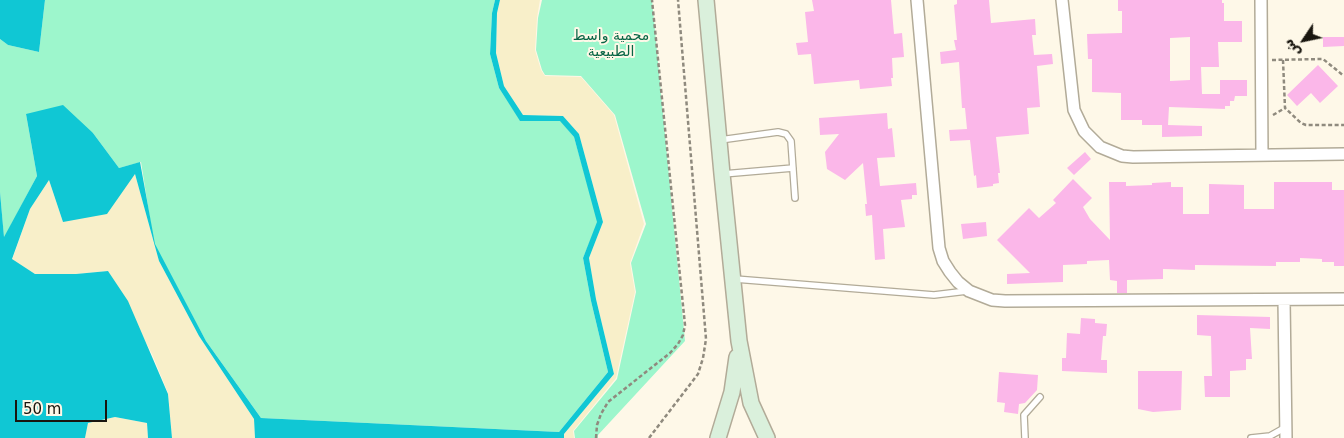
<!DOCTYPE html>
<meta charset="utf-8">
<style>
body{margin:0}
#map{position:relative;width:1344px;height:438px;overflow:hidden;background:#fef8e8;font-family:"DejaVu Sans","Noto Sans Arabic",sans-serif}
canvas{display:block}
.north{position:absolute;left:1279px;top:15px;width:50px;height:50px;-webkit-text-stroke:4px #fef8e8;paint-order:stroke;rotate:236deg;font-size:14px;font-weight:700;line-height:20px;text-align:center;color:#19160f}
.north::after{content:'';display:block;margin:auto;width:18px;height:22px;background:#19160f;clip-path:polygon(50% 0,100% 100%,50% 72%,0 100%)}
.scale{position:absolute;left:15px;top:400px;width:92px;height:22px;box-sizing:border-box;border:2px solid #19160f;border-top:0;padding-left:6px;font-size:15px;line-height:18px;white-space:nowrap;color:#19160f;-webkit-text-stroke:4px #fef8e8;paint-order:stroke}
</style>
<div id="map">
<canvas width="1344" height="438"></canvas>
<div class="north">ش</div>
<div class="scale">50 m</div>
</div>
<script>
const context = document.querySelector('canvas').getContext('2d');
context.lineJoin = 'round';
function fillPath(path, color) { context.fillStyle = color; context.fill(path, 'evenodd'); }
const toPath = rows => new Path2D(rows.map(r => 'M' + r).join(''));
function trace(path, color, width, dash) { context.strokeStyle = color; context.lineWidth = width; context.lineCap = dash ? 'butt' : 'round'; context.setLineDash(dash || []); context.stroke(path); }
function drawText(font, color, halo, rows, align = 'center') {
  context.font = font + ' "DejaVu Sans","Noto Sans Arabic",sans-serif'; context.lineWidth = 4; context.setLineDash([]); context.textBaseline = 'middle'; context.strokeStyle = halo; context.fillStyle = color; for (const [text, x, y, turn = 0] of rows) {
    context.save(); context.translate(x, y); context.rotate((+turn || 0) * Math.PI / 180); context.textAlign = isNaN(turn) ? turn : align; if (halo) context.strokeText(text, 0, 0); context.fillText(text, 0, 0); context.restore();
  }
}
fillPath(toPath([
 [45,0,495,0,492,13,490,54,499,88,520,120,561,121,574,137,598,222,583,258,591,301,608,372,559,432,261,418,206,341,154,244,141,162,119,168,93,133,26,114,37,176,4,238,0,192,0,39,8,45,39,52],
 [542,0,652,0,685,341,598,435,598,438,575,438,574,431,617,379,636,292,631,263,646,224,615,115,581,76,545,75,542,70,536,50,538,18]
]), '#9df6cc');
fillPath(toPath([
 [500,0,540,0,537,18,535,50,541,70,545,76,581,77,614,115,644,224,630,263,635,292,616,378,573,431,574,438,564,438,564,434,614,374,596,299,589,258,603,222,579,134,563,116,523,115,504,86,496,53,497,13],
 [135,174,159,261,199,336,254,419,255,438,172,438,168,393,152,354,108,271,76,274,35,274,12,260,30,209,49,180,63,222],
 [115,417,147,423,148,438,85,438,88,423]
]), '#f8efc9');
fillPath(toPath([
 [0,0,45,0,39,52,8,45,0,39],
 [495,0,500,0,497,13,496,53,504,86,523,115,563,116,579,134,603,222,589,258,596,299,614,374,564,434,564,438,255,438,254,419,199,336,159,261,135,174,107,214,63,222,49,180,30,209,12,259,35,274,76,274,108,271,128,301,168,394,172,438,148,438,147,423,115,417,88,423,85,438,0,438,0,192,4,237,37,176,26,114,63,105,93,133,119,168,140,162,155,244,206,341,261,418,559,432,608,372,591,301,583,258,597,222,574,137,560,121,520,121,499,88,490,54,492,13]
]), '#10c7d4');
fillPath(toPath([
 [812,0,891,0,894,34,902,33,904,57,892,58,893,78,891,78,892,86,860,89,859,80,814,84,811,54,798,55,796,43,808,42,805,12,814,11],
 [957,0,989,0,991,23,1035,19,1036,35,1032,35,1034,55,1052,54,1053,64,1037,66,1040,107,1027,108,1029,134,996,137,1000,173,998,173,999,183,993,184,993,186,977,188,976,175,974,176,970,140,950,141,949,130,967,129,965,108,962,108,959,62,941,64,940,52,956,50,954,40,957,40,954,5,957,4],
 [1118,0,1222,0,1222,3,1224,3,1224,21,1242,21,1242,42,1218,42,1219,67,1201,67,1202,94,1220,94,1220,80,1247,80,1247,96,1235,96,1234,101,1230,101,1230,106,1225,106,1225,109,1169,107,1168,125,1202,126,1202,136,1162,137,1162,125,1142,125,1142,120,1121,120,1121,93,1092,92,1092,59,1088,59,1087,34,1122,33,1122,11,1118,11],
 [1190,37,1190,80,1170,81,1170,38],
 [1323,37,1344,37,1344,46,1323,47],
 [1318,65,1338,86,1320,103,1311,93,1297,106,1287,95],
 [887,113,888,129,892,128,895,157,877,158,880,186,916,183,917,195,912,195,912,199,901,200,905,227,883,229,885,259,875,260,872,215,866,216,865,204,867,204,863,163,845,180,827,169,825,152,839,134,820,135,819,118],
 [1085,152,1091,159,1074,175,1067,168],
 [1073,179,1092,198,1083,207,1090,219,1110,240,1109,182,1126,182,1126,186,1152,185,1152,183,1171,182,1171,187,1183,187,1183,214,1209,214,1209,184,1244,185,1244,209,1274,209,1274,182,1332,182,1332,190,1344,190,1344,266,1334,266,1334,262,1322,262,1322,259,1300,258,1300,262,1276,262,1276,266,1195,265,1195,270,1163,269,1163,279,1127,280,1127,293,1117,293,1117,281,1110,280,1109,260,1087,261,1087,264,1063,265,1063,282,1007,284,1007,274,1030,273,997,240,1029,208,1039,218,1056,203,1053,200],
 [986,222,987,236,963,239,961,224],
 [1197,315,1270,317,1270,329,1250,328,1252,359,1246,359,1246,370,1230,371,1230,397,1205,397,1204,376,1212,376,1211,336,1197,335],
 [1081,318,1095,319,1095,323,1107,324,1106,336,1103,336,1101,360,1107,360,1107,373,1062,371,1062,358,1066,358,1067,333,1080,334],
 [1138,371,1182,371,1181,410,1153,412,1138,409],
 [999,372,1038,375,1037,390,1025,403,1019,404,1018,414,1004,412,1005,403,997,402]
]), '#fbb7e9');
const service = toPath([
 [720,140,778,132,786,134,791,141,795,198],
 [723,174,793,168],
 [735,279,934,295,967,291],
 [1025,438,1024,415,1040,397],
 [1251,438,1270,436,1286,427]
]);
const minor = toPath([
 [917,0,939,248,943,261,950,272,958,282,969,291,992,300,1005,301,1344,299],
 [1062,0,1074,110,1084,131,1100,147,1122,156,1133,157,1344,154],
 [1261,0,1262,155],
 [1284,300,1286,438]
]);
const secondary = toPath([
 [706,0,722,174,739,341,751,403,767,438],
 [718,438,732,392,737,357]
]);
trace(service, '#b2ab98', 8);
trace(minor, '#b2ab98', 14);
trace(secondary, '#b2ab98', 18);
trace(toPath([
 [1272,60,1323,59,1344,76],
 [1283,60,1285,108,1301,123,1306,125,1344,125],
 [1273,115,1285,108],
 [596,438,597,425,601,414,608,402,670,353,678,344,683,335,685,325,652,0],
 [649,438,698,374,703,358,706,339,678,0]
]), '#8f8a7e', 2.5, [4, 2.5]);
trace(service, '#fff', 5.5);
trace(minor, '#fff', 11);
trace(secondary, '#daf0dc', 15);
drawText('14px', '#086545', '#fef8e8', [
 ["محمية واسط",611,36],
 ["الطبيعية",611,52]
]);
</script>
